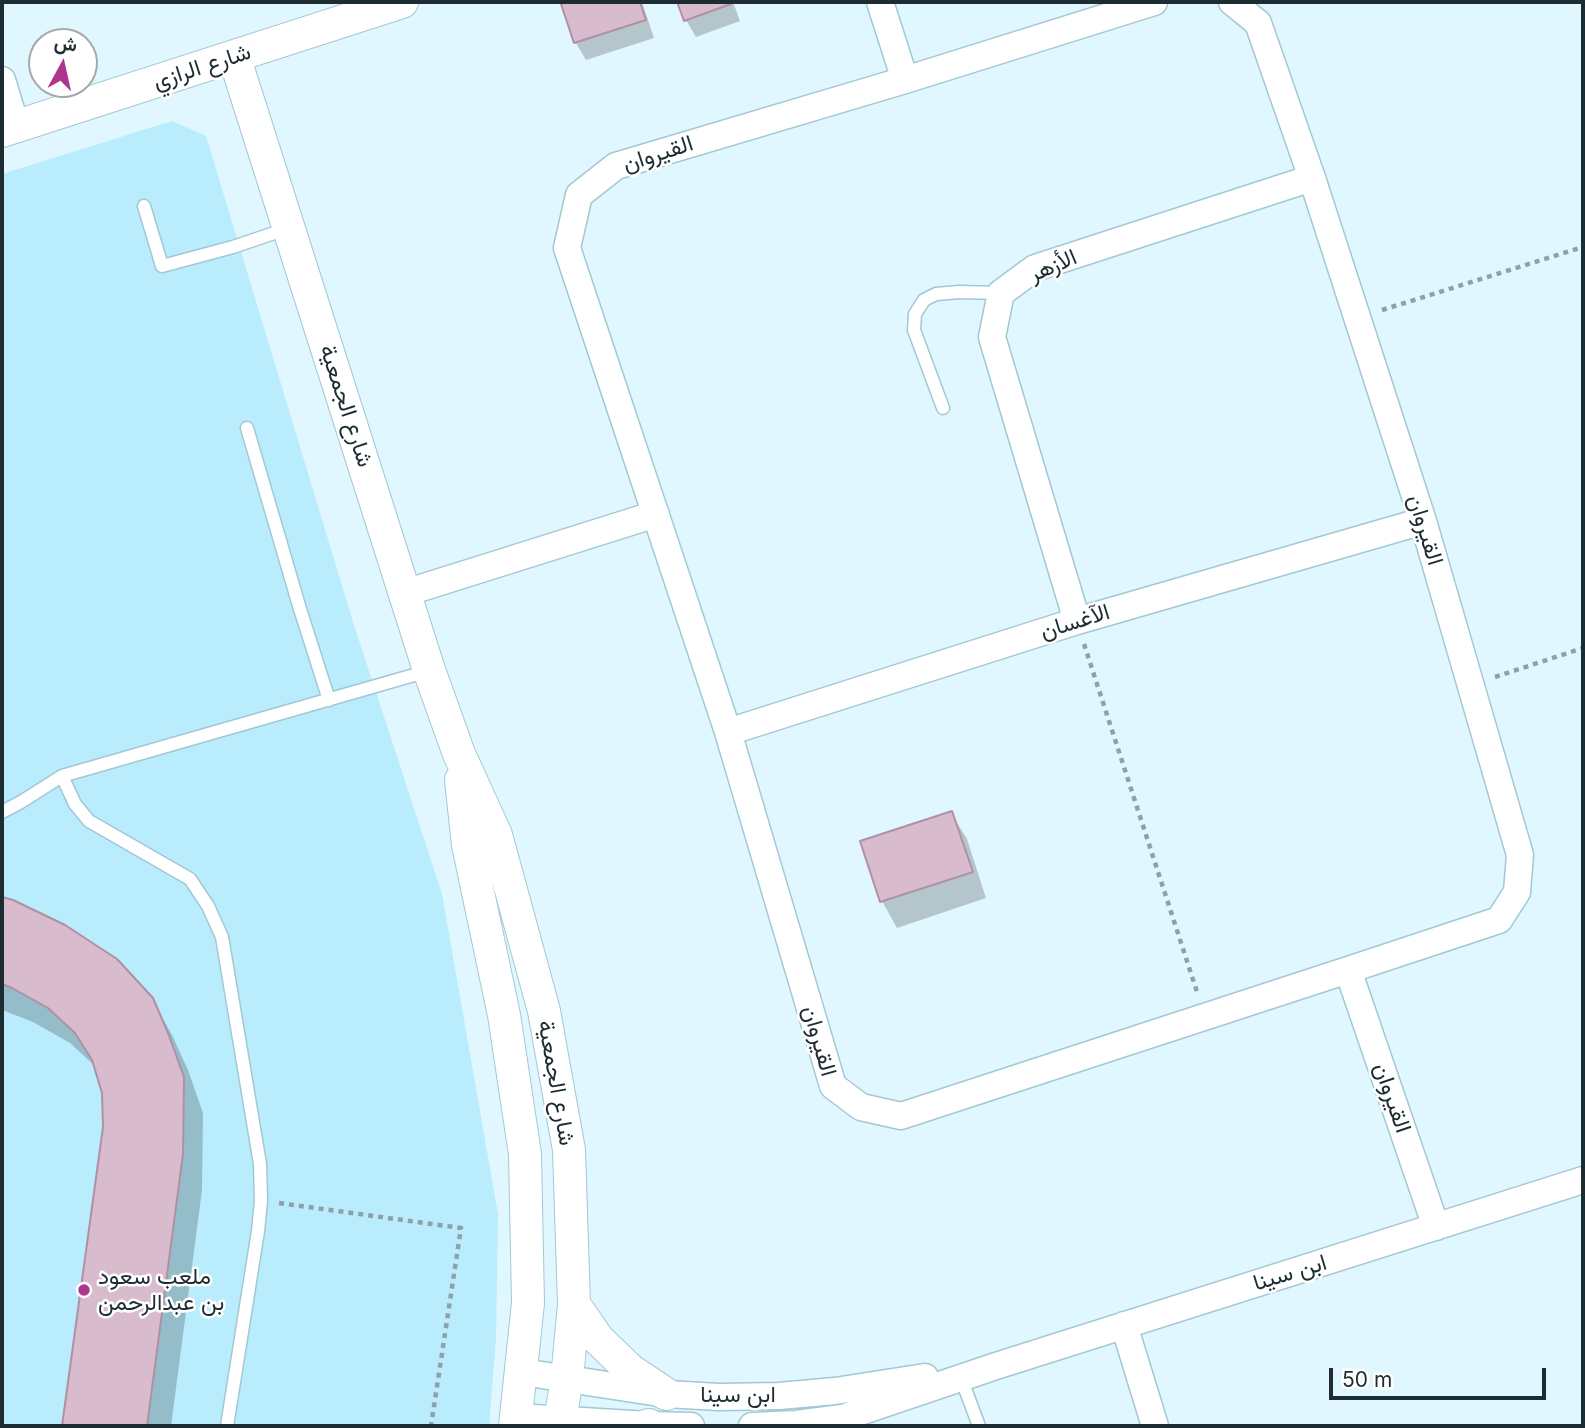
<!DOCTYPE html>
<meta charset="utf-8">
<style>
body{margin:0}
#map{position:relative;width:1585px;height:1428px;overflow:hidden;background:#e1f7ff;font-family:Inter,Vazirmatn,sans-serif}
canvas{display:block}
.frame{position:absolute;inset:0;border:4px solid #1d2c30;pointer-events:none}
.north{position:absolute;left:28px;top:28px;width:70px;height:70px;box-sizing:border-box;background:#fff;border:2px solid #a5abac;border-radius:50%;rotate:8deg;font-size:19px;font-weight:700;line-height:28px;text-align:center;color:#1d2c30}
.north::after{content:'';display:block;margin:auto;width:24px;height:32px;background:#ac368d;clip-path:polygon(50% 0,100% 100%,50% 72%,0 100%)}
.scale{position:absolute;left:1329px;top:1368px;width:217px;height:32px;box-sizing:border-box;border:4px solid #1d2c30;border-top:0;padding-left:9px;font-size:21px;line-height:24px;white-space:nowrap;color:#1d2c30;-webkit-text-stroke:5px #fff;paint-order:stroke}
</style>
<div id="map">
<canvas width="1585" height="1428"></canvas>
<div class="frame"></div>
<div class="north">ش</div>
<div class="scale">50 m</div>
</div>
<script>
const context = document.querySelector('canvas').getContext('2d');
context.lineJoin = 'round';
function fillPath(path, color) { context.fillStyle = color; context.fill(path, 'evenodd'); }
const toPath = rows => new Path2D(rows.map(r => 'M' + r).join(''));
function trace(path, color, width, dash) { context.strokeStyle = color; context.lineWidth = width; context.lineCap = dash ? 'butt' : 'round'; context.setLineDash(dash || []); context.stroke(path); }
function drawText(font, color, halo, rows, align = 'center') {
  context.font = font + ' Inter,Vazirmatn,sans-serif'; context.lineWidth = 5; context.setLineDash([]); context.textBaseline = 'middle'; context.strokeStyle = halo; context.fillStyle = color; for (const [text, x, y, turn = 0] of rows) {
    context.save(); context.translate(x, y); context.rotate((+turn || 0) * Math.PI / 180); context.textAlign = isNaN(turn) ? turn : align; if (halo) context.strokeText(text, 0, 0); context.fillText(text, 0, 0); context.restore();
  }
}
fillPath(toPath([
 [172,121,206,136,353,622,442,894,498,1214,496,1339,489,1426,2,1426,2,174]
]), '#b9ecfc');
fillPath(toPath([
 [574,2,642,2,654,38,586,60,576,43,564,5],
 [679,2,733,2,740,21,696,37,686,20],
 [951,813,967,839,986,898,897,928,882,901],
 [2,899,13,902,152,999,172,1035,188,1070,203,1113,202,1190,171,1426,64,1426,104,1128,103,1093,95,1066,70,1043,33,1022,2,1010]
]), '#0003');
const building = toPath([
 [568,2,640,2,646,20,574,43,561,4,568,2],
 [677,2,730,2,731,4,684,21,677,2],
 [952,811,973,872,880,902,860,841,952,811],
 [2,897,13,900,65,925,117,959,153,998,168,1033,184,1077,183,1154,147,1426,62,1426,103,1127,102,1093,92,1060,75,1033,48,1008,12,988,2,984,2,897]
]);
fillPath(building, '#d9bbce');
trace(building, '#ae91a4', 2);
const service = toPath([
 [144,206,162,266,233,247,289,228],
 [943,408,914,330,915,314,924,300,936,294,959,292,1001,293],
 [247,428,300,609,329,700],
 [62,776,75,804,89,821,190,879,208,906,222,937,260,1164,261,1201,258,1231,227,1426],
 [2,812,21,802,62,776,428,671],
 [961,1378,979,1426]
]);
const minor = toPath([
 [880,2,905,80],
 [1154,2,905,80,616,166,579,195,567,248,728,732,833,1086,861,1107,901,1116,1348,970,1499,920,1517,892,1520,855,1423,521,1312,178,1258,23,1232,2],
 [2,80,16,126],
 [405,593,656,514],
 [1077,621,992,337,1001,293,1035,268,1312,178],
 [728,732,1077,621,1423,521],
 [1348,970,1436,1227],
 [1124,1325,1155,1426],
 [522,1372,666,1394,719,1397,779,1396,835,1391,925,1377],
 [517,1417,649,1425,691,1426],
 [752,1426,796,1424,842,1418,996,1366,1583,1180]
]);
const tertiary = toPath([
 [234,56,429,670,459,754,496,835,544,1011,569,1150,574,1304,567,1379,559,1426],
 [2,131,402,2],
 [461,780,468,845,504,1015,525,1154,528,1303,515,1426],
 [574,1304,598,1339,630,1370,666,1394],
 [646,1426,649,1425]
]);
trace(service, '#a2c8d4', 15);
trace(minor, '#a2c8d4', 29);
trace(tertiary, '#a2c8d4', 34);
trace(toPath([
 [1382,310,1583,247],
 [1084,644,1197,992],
 [1495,677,1583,648],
 [279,1203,461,1228,431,1426]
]), '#8ea1a8', 4.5, [5, 5]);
trace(service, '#fff', 12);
trace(minor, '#fff', 26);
trace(tertiary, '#fff', 32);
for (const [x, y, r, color] of [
 [84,1290,7,"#ac368d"]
]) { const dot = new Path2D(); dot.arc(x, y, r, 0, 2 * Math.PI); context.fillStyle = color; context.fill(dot); trace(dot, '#fff', 2.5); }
drawText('23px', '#1d2c30', '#fff', [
 ["شارع الرازي",202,67,-18],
 ["القيروان",658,154,-18],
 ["الأزهر",1053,266,-23],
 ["شارع الجمعية",346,406,72],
 ["القيروان",1425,530,73],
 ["الآغسان",1075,622,-17],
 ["القيروان",819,1041,74],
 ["شارع الجمعية",556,1083,80],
 ["القيروان",1392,1098,71],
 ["ابن سينا",1290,1273,-17],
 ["ابن سينا",738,1395]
]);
drawText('23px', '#1d2c30', '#fff', [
 ["ملعب سعود",98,1277],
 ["بن عبدالرحمن",98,1303]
], 'left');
</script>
